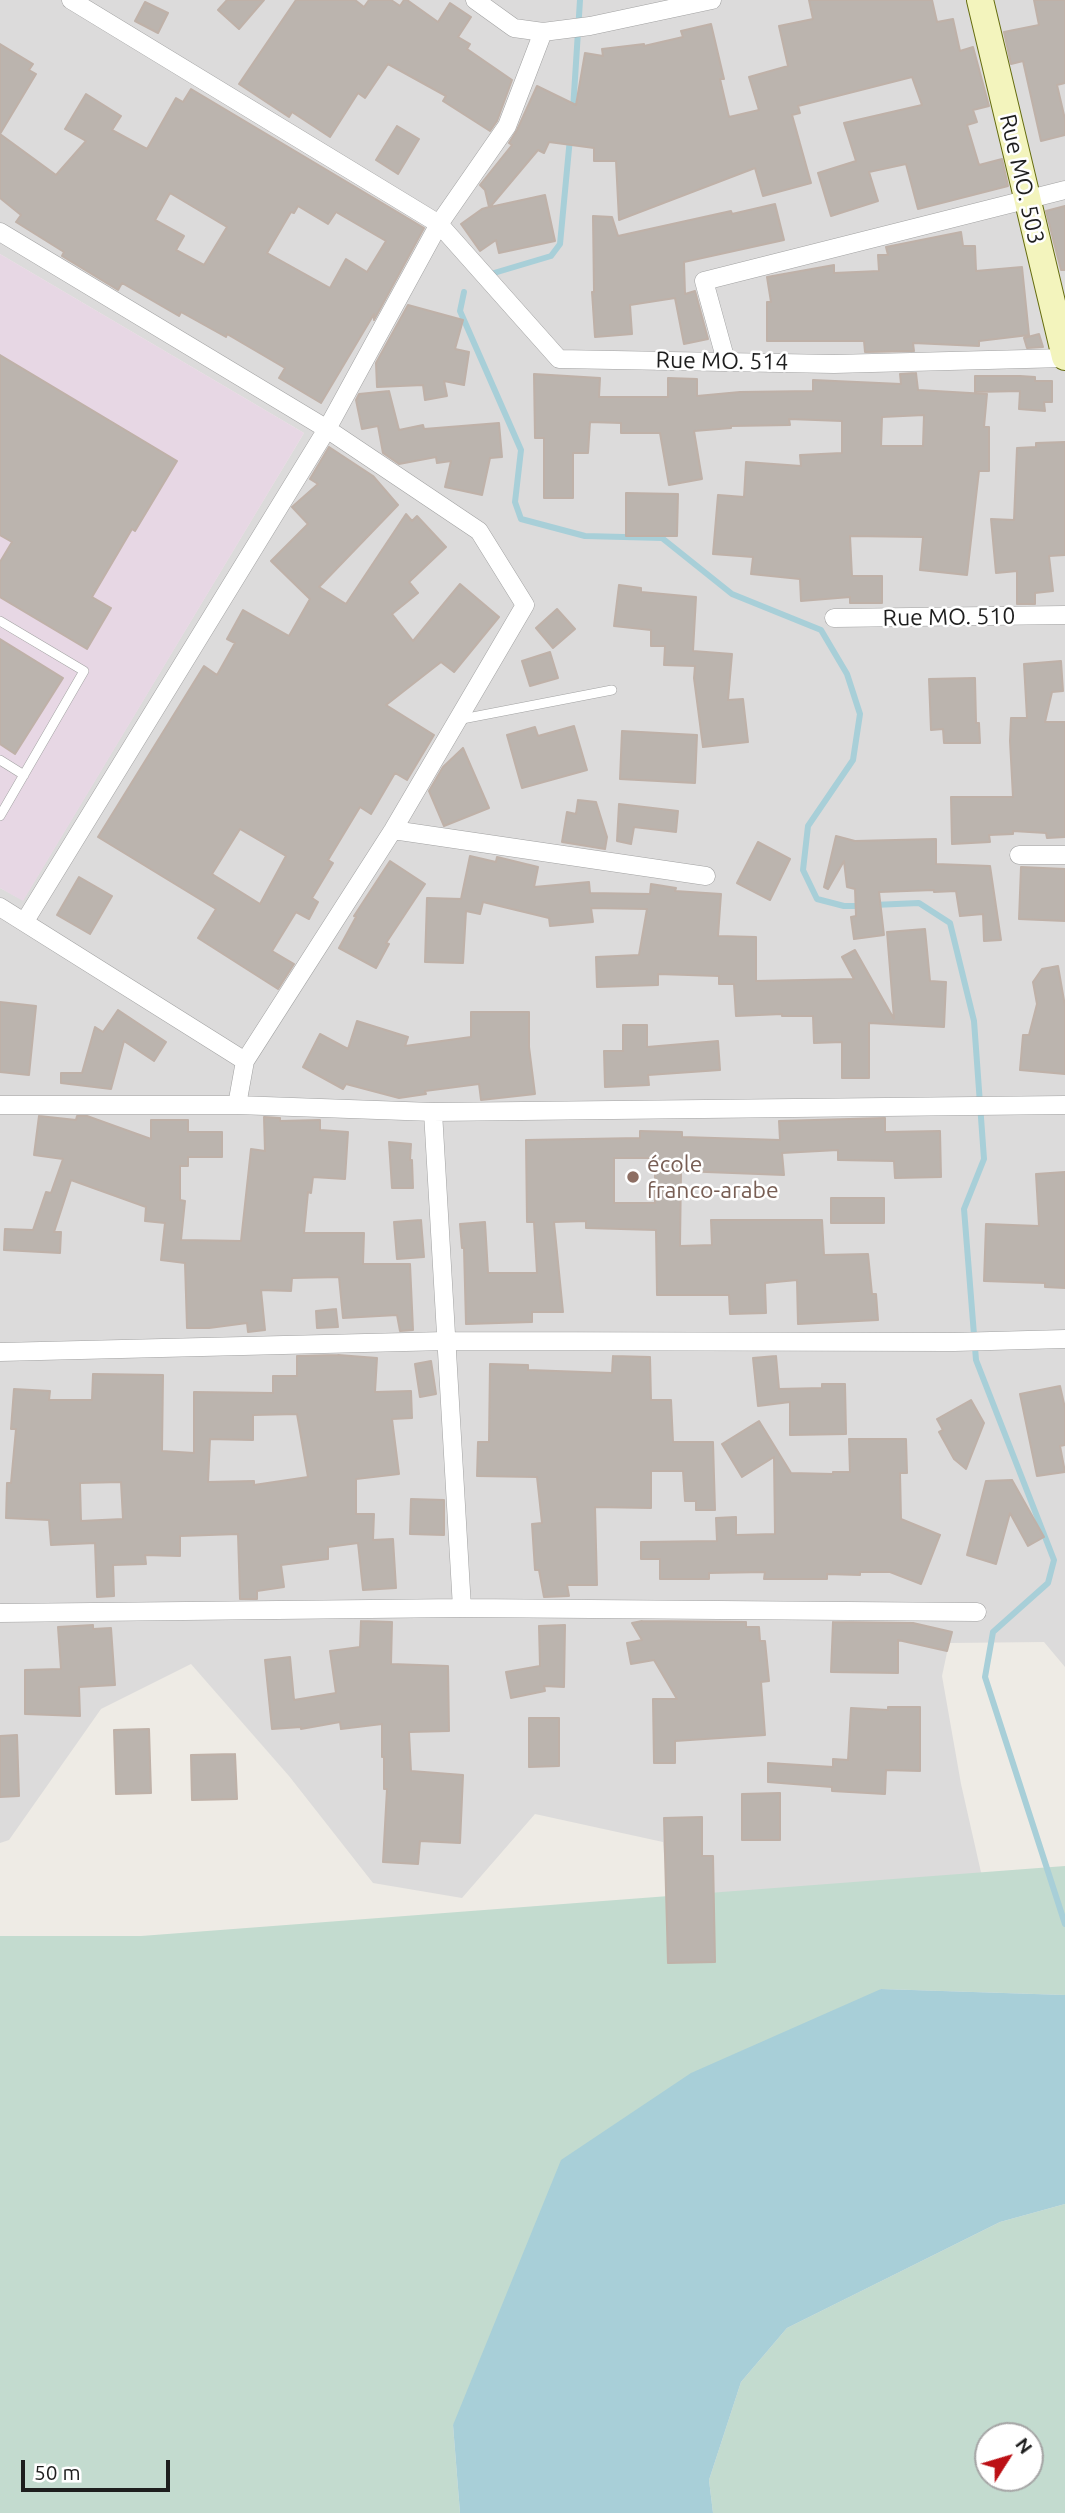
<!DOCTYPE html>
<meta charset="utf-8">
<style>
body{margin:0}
#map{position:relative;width:1065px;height:2513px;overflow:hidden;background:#eeebe5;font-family:Ubuntu,sans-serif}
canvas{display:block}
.north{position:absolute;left:974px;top:2422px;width:70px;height:70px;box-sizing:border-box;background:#fff;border:2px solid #a5a5a5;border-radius:50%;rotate:53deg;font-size:19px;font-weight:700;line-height:28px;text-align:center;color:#1e1e1e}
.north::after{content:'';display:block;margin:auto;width:24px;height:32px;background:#bc1015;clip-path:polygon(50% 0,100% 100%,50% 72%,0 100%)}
.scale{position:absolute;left:21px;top:2460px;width:149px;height:32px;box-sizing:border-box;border:4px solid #1e1e1e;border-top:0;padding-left:9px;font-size:21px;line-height:24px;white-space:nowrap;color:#1e1e1e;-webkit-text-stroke:5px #fff;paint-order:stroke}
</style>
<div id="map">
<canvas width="1065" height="2513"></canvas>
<div class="north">N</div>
<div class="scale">50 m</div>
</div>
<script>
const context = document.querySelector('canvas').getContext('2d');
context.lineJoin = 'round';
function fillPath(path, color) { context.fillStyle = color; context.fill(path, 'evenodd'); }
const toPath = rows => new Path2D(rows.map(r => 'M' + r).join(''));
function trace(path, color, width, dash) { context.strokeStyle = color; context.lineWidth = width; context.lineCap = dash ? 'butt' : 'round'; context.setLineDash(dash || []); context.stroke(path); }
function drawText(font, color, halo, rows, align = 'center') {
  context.font = font + ' Ubuntu,sans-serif'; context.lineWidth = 5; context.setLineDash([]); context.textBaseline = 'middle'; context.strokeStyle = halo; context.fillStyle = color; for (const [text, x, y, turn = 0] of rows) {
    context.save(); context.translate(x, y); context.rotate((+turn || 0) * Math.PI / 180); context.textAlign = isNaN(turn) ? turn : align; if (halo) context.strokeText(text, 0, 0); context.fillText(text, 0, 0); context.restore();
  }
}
fillPath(toPath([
 [0,0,1065,0,1065,1667,1044,1642,949,1643,942,1676,961,1784,992,1921,673,1974,663,1842,535,1814,462,1898,373,1883,289,1776,191,1664,101,1709,9,1840,0,1843,0,888,23,900,304,433,0,254]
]), '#dcdbdb');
fillPath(toPath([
 [0,254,304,433,23,901,0,888]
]), '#e7d7e4');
fillPath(toPath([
 [1065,1866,1065,1995,881,1989,453,2425,460,2513,0,2513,0,1936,141,1936],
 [1065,2204,1065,2513,713,2513,709,2480,741,2382,787,2328,1000,2222],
 [988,2436,1030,2436,1030,2478,988,2478]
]), '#c3dbcf');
fillPath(toPath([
 [881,1989,1065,1995,1065,2204,1000,2222,787,2328,741,2382,709,2480,713,2513,460,2513,453,2425,561,2160,691,2073]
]), '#a8cfd8');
trace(toPath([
 [573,110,580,0],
 [494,273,551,256,560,244,570,138],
 [464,292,460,311,521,450,515,502,521,519,585,536,662,538,732,594,821,630,847,674,860,714,853,760,808,826,803,870,817,899,844,906,863,906],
 [874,905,919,903,950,923,974,1021,984,1159,964,1209,976,1360,1054,1560,1048,1583,993,1632,985,1677,1065,1924]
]), '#a8cfd8', 6);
const building = toPath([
 [227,0,264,0,239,29,218,10,227,0],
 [296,0,355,0,364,7,369,0,391,0,400,6,404,0,407,0,438,22,450,3,471,17,458,37,470,44,467,49,512,80,497,121,490,131,443,101,446,96,388,64,365,98,358,93,330,137,292,112,289,117,239,84,296,0],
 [809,0,932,0,937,22,953,19,960,51,973,47,989,106,973,110,977,122,967,125,979,165,1002,159,1008,186,918,209,906,164,869,172,878,201,831,216,818,173,856,161,844,123,922,105,912,77,798,106,800,113,792,115,811,183,763,196,755,168,619,220,616,161,594,161,594,148,549,142,544,153,538,150,490,207,545,195,555,241,499,253,496,240,480,251,461,224,482,209,489,207,485,190,480,185,512,145,509,143,517,130,537,86,576,105,585,53,603,56,602,49,644,44,644,46,683,37,681,31,711,24,724,79,720,79,729,117,759,110,749,77,788,66,779,26,813,19,809,0],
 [1034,0,1065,0,1065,83,1057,85,1065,119,1065,135,1041,141,1023,61,1011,64,1004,32,1039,25,1034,0],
 [145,2,168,13,158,33,135,21,145,2],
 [0,44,33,64,29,70,36,74,0,134,56,175,86,141,65,129,86,94,121,116,112,130,147,149,176,98,183,102,191,89,424,228,374,320,374,314,321,403,279,378,285,368,227,334,226,337,181,312,179,316,122,283,118,290,62,256,64,252,16,222,21,215,0,198,0,44],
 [170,193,227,227,204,265,176,250,184,236,155,220,170,193],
 [298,206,328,224,336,212,386,241,367,272,346,259,330,288,267,253,291,212,294,213,298,206],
 [397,126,419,139,398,174,376,160,397,126],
 [775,204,784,240,684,262,685,294,695,291,708,339,684,344,675,298,630,305,632,334,595,337,592,292,594,292,593,216,612,217,618,236,731,211,732,214,775,204],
 [1065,206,1065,270,1061,270,1046,211,1065,206],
 [961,232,963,246,975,246,976,271,1022,267,1029,335,979,341,979,346,913,343,914,351,865,352,864,341,767,341,767,302,771,302,767,277,834,265,834,273,879,271,878,255,888,255,886,247,961,232],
 [408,305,463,320,455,349,469,352,464,385,444,381,447,396,425,400,423,385,377,387,376,363,408,305],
 [1039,334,1043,347,1027,348,1024,338,1039,334],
 [0,355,177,461,135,531,132,529,92,597,111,608,87,649,0,597,0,562,12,542,0,535,0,355],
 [916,373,918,390,987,394,984,427,989,427,989,471,979,471,967,575,920,570,923,537,850,536,852,576,882,576,882,603,850,603,850,597,801,601,800,579,751,574,753,557,713,554,718,495,744,497,746,462,801,466,800,455,842,453,842,421,789,419,790,425,731,426,731,428,694,431,702,479,669,485,660,433,621,433,621,423,590,422,588,453,573,453,573,498,544,498,544,438,535,438,534,374,600,378,599,397,668,397,668,378,697,379,697,396,740,392,813,391,813,380,901,384,900,374,916,373],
 [924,415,923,446,881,446,882,417,924,415],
 [975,376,1020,376,1035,377,1035,381,1052,381,1052,402,1044,402,1045,411,1019,409,1020,391,975,392,975,376],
 [389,391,399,430,423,425,424,429,499,423,502,457,490,458,482,495,445,487,451,461,437,463,436,457,399,464,383,453,378,426,362,429,356,400,359,394,389,391],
 [1065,442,1065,555,1049,556,1053,591,1035,593,1035,604,1017,604,1017,571,996,573,991,519,1014,520,1017,448,1036,447,1036,443,1065,442],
 [329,447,373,476,398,505,319,587,346,604,406,514,412,521,417,516,446,547,409,582,418,593,392,614,413,641,460,584,499,617,454,672,441,662,386,705,434,735,407,780,395,773,371,814,360,807,328,860,333,863,312,898,318,902,309,919,296,912,272,951,294,964,278,989,198,938,216,909,98,837,204,666,217,675,235,643,227,639,243,610,289,636,310,599,271,561,308,524,292,507,318,484,310,479,329,447],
 [240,829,286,856,260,904,212,874,240,829],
 [626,493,678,494,677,536,626,536,626,493],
 [619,585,641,588,641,592,696,597,693,651,732,654,728,700,743,699,748,742,703,747,694,678,695,666,664,665,665,646,651,646,651,630,614,626,619,585],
 [557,609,575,629,553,648,536,628,557,609],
 [0,639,63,678,15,754,0,744,0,639],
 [550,652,558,678,530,686,522,661,550,652],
 [1061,661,1063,691,1052,692,1045,722,1065,722,1065,837,1047,838,1046,833,1013,831,1013,834,989,835,990,842,952,844,951,797,1013,797,1010,741,1011,718,1027,718,1024,664,1061,661],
 [975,678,976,723,979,723,980,743,944,743,943,729,931,730,929,679,975,678],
 [574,726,587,770,522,788,507,735,535,727,538,736,574,726],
 [622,731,697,735,695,783,620,779,622,731],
 [463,748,489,808,444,826,429,791,443,767,463,748],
 [578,800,596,802,607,837,605,849,562,842,567,812,576,814,578,800],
 [619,804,678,811,676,832,634,827,631,844,617,841,619,804],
 [836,836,855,841,936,839,936,864,990,866,1001,940,984,941,983,914,960,916,956,891,934,892,934,890,879,892,884,935,854,939,851,917,856,916,855,889,847,887,844,861,828,889,824,887,836,836],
 [758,842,790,859,770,900,737,883,758,842],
 [470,856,496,862,497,857,538,867,534,887,589,882,590,893,650,894,651,884,676,888,675,891,721,894,718,936,756,937,756,981,854,979,842,957,855,950,894,1019,887,932,925,929,930,981,946,982,944,1027,869,1023,869,1078,842,1078,842,1042,814,1043,813,1016,782,1016,782,1014,736,1016,734,984,719,984,719,976,658,974,658,985,597,987,596,957,639,955,647,909,591,908,593,922,550,926,549,918,483,902,480,914,466,911,463,963,425,962,427,898,461,899,470,856],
 [390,861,425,884,386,943,389,944,376,968,339,948,356,917,354,916,390,861],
 [1021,867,1065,869,1065,921,1019,919,1021,867],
 [79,877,112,896,90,934,57,915,79,877],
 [1058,966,1065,1006,1065,1074,1020,1070,1023,1035,1029,1035,1037,1004,1033,982,1042,969,1058,966],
 [0,1002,36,1006,29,1075,0,1072,0,1002],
 [118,1010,166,1042,154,1061,124,1041,111,1089,61,1083,61,1073,82,1073,95,1027,103,1032,118,1010],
 [471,1012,529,1012,529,1047,535,1094,481,1100,479,1084,425,1091,426,1094,399,1098,346,1084,343,1089,303,1067,320,1034,348,1049,357,1021,408,1037,405,1046,471,1037,471,1012],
 [623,1025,647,1025,647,1047,718,1041,720,1070,648,1075,649,1085,605,1087,604,1051,623,1051,623,1025],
 [39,1116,76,1120,77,1116,87,1116,151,1139,151,1120,188,1120,188,1132,222,1132,222,1157,188,1157,188,1166,180,1166,180,1200,185,1201,181,1240,241,1241,251,1149,265,1151,264,1117,280,1118,280,1121,320,1120,320,1130,348,1132,345,1179,313,1177,311,1193,308,1192,304,1233,364,1233,363,1264,410,1264,413,1330,400,1331,397,1315,343,1318,339,1277,292,1278,291,1291,261,1290,265,1330,248,1332,247,1323,209,1328,187,1328,185,1263,161,1260,165,1223,145,1221,146,1207,71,1180,54,1232,61,1232,60,1253,4,1250,5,1229,33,1230,46,1192,51,1193,63,1159,34,1155,39,1116],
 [885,1118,885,1132,940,1131,941,1177,895,1178,894,1161,838,1160,838,1150,782,1153,784,1175,681,1171,680,1246,712,1245,711,1220,822,1220,824,1255,868,1254,872,1294,876,1294,878,1320,798,1324,797,1280,765,1283,766,1313,730,1314,729,1295,657,1295,656,1230,586,1228,586,1221,554,1222,563,1312,532,1312,532,1322,466,1324,464,1248,462,1248,460,1224,485,1222,488,1273,537,1273,534,1222,527,1222,526,1140,640,1138,640,1131,682,1132,682,1137,780,1140,779,1121,885,1118],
 [614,1158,655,1158,655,1203,614,1203,614,1158],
 [389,1142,411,1144,410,1160,412,1160,413,1188,392,1188,389,1142],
 [1065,1172,1065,1288,1045,1287,1045,1283,984,1281,986,1224,1039,1226,1036,1174,1065,1172],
 [831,1198,884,1198,884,1223,831,1223,831,1198],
 [421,1220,424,1257,397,1259,394,1222,421,1220],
 [336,1309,338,1327,317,1328,316,1311,336,1309],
 [338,1355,377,1358,375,1392,411,1391,412,1418,392,1419,399,1474,356,1479,356,1514,374,1514,373,1540,393,1539,396,1588,363,1590,358,1543,328,1547,328,1559,281,1565,284,1587,257,1591,257,1599,240,1599,238,1534,180,1536,180,1556,145,1555,146,1564,113,1565,114,1596,97,1597,95,1543,51,1545,49,1520,6,1518,7,1483,11,1483,16,1429,11,1429,14,1389,50,1391,49,1400,92,1400,93,1374,163,1375,162,1451,194,1453,194,1392,273,1393,273,1376,297,1376,297,1356,338,1355],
 [297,1414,308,1477,254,1485,254,1481,208,1482,210,1439,253,1440,253,1415,297,1414],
 [121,1482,123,1519,81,1521,80,1483,121,1482],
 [613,1356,650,1357,651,1400,671,1400,673,1442,713,1442,715,1510,696,1510,696,1501,685,1501,683,1471,651,1471,651,1508,595,1507,597,1585,567,1585,569,1596,544,1597,539,1570,535,1570,532,1524,542,1523,537,1477,477,1476,478,1442,489,1442,490,1364,528,1365,528,1370,612,1373,613,1356],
 [776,1356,779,1389,822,1388,822,1384,845,1384,846,1434,790,1435,790,1402,758,1406,753,1358,776,1356],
 [431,1361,436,1394,420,1397,415,1364,431,1361],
 [1060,1386,1065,1408,1065,1445,1060,1446,1065,1472,1037,1476,1020,1394,1060,1386],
 [971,1400,984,1423,966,1469,954,1459,939,1432,943,1430,937,1419,971,1400],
 [759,1421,791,1473,833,1474,833,1472,850,1472,849,1439,906,1439,907,1473,900,1473,901,1519,940,1535,921,1584,890,1572,860,1572,860,1575,827,1574,827,1579,764,1579,765,1572,709,1573,709,1579,660,1579,660,1559,641,1559,641,1542,717,1541,716,1518,736,1517,736,1535,775,1534,774,1457,742,1477,722,1444,759,1421],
 [1012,1480,1044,1537,1028,1546,1010,1513,996,1564,967,1555,986,1481,1012,1480],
 [411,1499,444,1500,444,1535,410,1534,411,1499],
 [361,1621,392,1622,391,1664,448,1666,449,1731,409,1732,411,1771,463,1775,460,1843,420,1841,418,1864,383,1862,387,1789,384,1789,384,1757,382,1757,382,1724,341,1729,340,1722,301,1729,301,1727,272,1729,265,1660,290,1657,294,1700,336,1693,330,1651,360,1647,361,1621],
 [642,1621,746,1622,746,1627,759,1627,760,1641,765,1641,769,1681,761,1682,765,1735,675,1741,675,1763,654,1763,653,1699,677,1699,654,1660,631,1664,627,1643,642,1640,632,1623,642,1621],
 [833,1622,913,1623,952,1632,947,1651,898,1640,898,1673,831,1672,833,1622],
 [93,1625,93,1629,111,1628,115,1685,79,1687,80,1716,25,1714,25,1670,61,1669,58,1627,93,1625],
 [565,1625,564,1687,544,1686,545,1691,511,1698,506,1672,540,1666,539,1626,565,1625],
 [888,1707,920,1707,920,1771,886,1770,885,1794,832,1791,832,1787,768,1782,768,1763,833,1767,833,1759,848,1760,851,1708,888,1710,888,1707],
 [529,1718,559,1718,559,1766,529,1767,529,1718],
 [149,1729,151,1793,116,1794,114,1730,149,1729],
 [17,1735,19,1796,0,1797,0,1736,17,1735],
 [235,1754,237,1799,192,1800,191,1755,235,1754],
 [780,1793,780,1840,742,1840,742,1794,780,1793],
 [702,1817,702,1856,713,1856,715,1962,668,1963,664,1818,702,1817]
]);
fillPath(building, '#bbb4ae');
trace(building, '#bfb1a8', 2);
const lane = toPath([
 [0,621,84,671,0,816],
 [457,720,612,690],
 [0,760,24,775]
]);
const street = toPath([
 [71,0,439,224,559,359,834,364,1065,358],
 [475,0,514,28,543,32,590,26,712,0],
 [0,232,327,429,479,531,525,605,393,830,245,1061],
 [726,361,704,281,1065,190],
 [834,618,1065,615],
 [393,830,706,876],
 [1019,855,1065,855],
 [0,907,245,1061,237,1105],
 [25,921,327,429,439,224,507,126,543,32],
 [0,1105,237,1105,433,1112,1065,1105],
 [433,1112,462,1608],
 [0,1352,446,1341,954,1342,1065,1339],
 [0,1613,462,1608,977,1612]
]);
const secondary = toPath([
 [980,0,1065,357]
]);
trace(lane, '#a2a2a2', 10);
trace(street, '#a2a2a2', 19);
trace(secondary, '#656c0e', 28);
trace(lane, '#fff', 9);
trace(street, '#fff', 18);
trace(secondary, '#f3f4bd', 26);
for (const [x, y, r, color] of [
 [633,1177,7,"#8d6e63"]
]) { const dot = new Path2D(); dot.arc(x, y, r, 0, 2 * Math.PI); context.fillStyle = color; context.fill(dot); trace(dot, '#fff', 2.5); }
drawText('23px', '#1e1e1e', '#fff', [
 ["Rue MO. 503",1022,179,77],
 ["Rue MO. 514",722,361,1],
 ["Rue MO. 510",949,617,-1]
]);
drawText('23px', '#785e54', '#fff', [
 ["école",647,1164],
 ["franco-arabe",647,1190]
], 'left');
</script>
